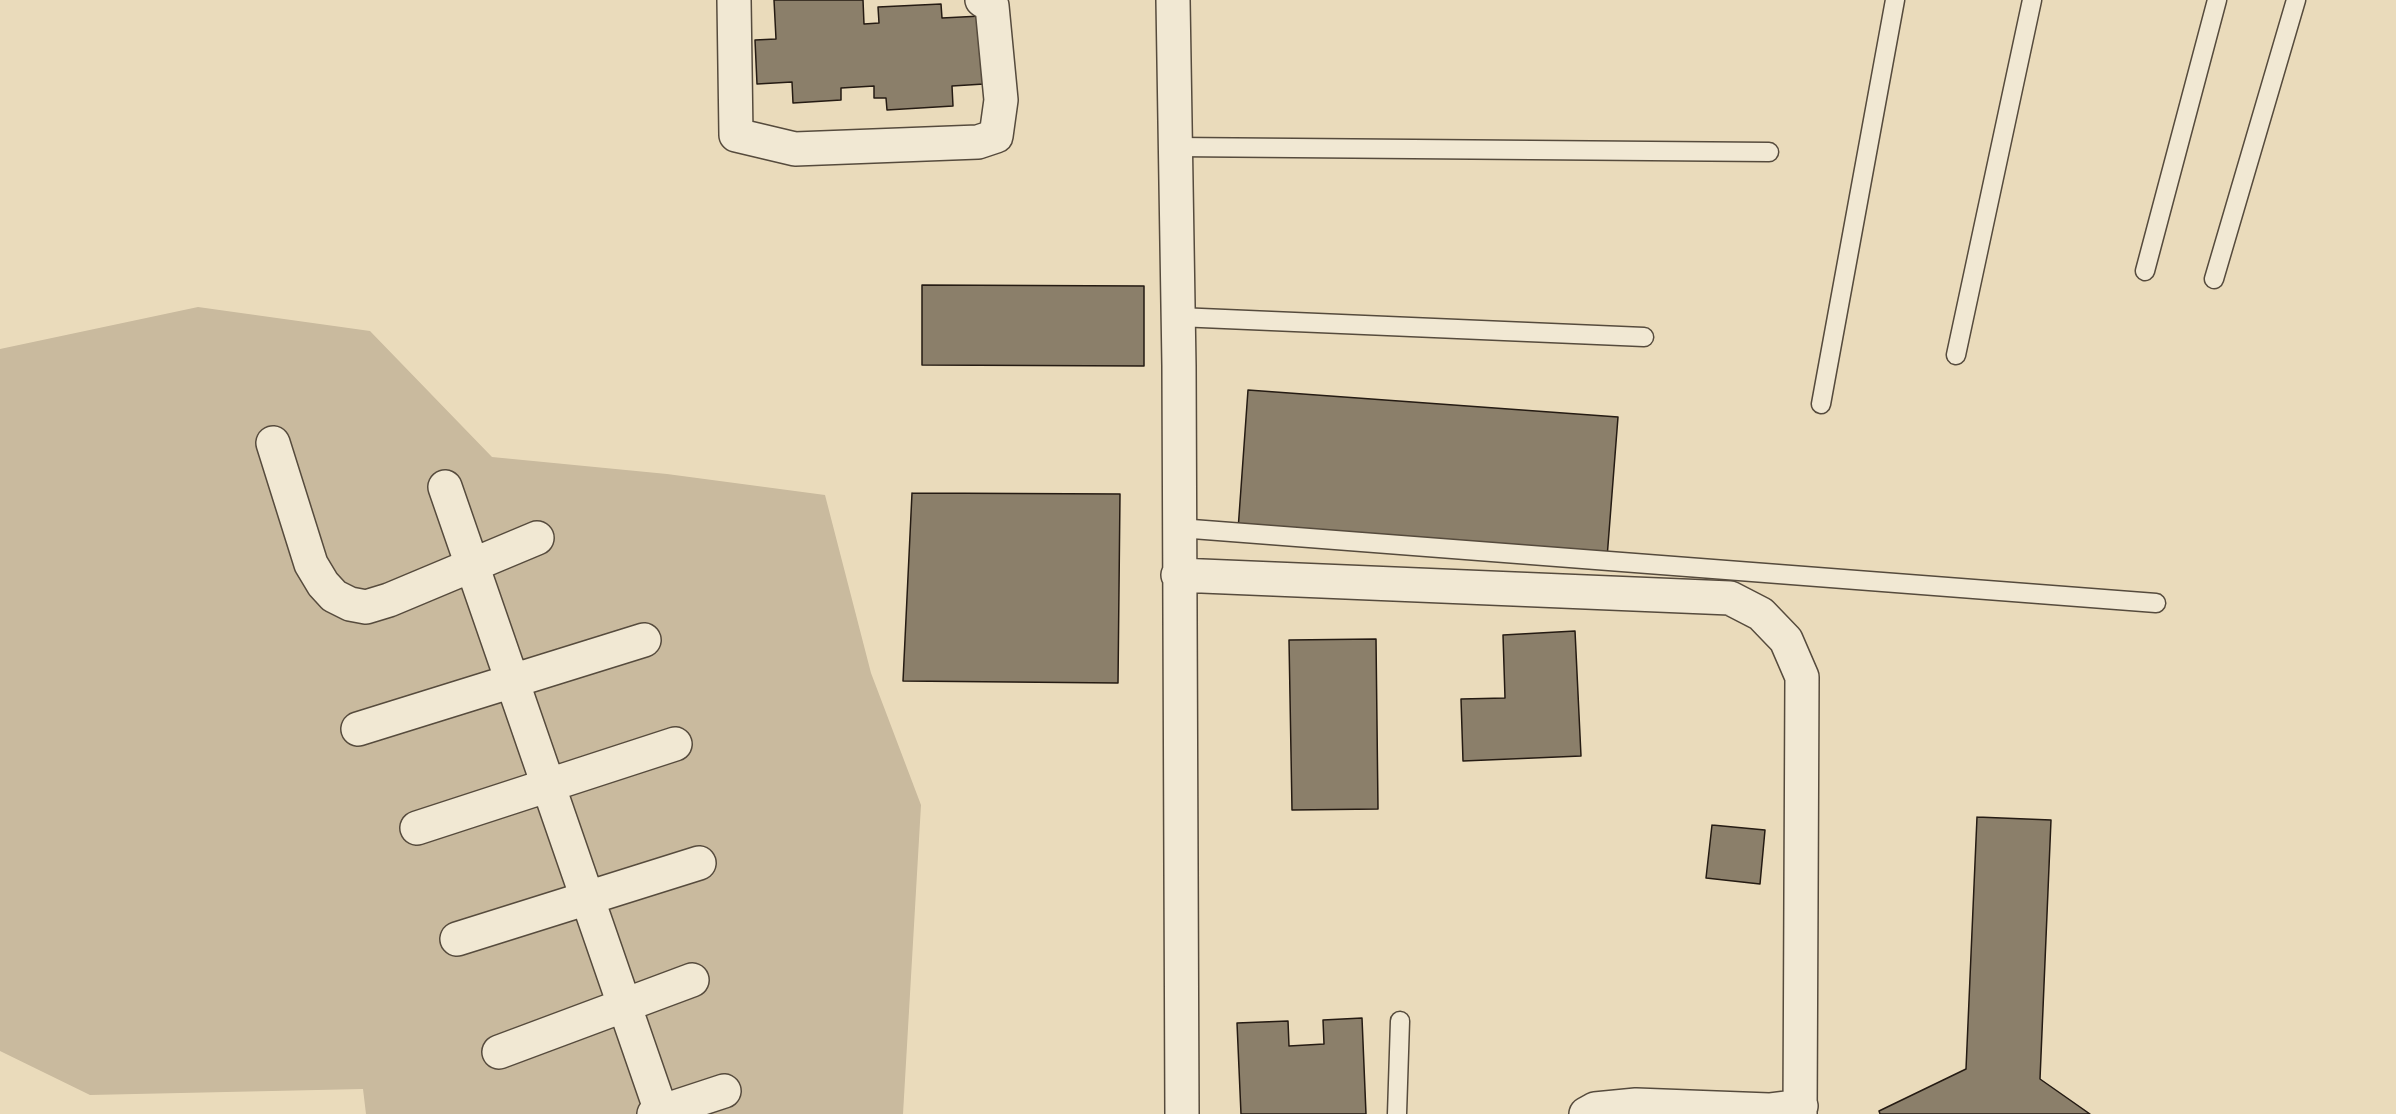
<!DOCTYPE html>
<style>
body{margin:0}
canvas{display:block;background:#eadbbb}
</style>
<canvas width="2396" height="1114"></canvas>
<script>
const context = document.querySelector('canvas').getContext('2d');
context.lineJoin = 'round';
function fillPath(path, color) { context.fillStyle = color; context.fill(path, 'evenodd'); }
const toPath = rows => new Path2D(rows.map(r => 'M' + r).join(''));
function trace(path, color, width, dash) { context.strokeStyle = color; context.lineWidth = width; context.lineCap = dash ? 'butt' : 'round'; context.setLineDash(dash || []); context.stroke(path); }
fillPath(toPath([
 [198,307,370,331,492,457,667,474,825,495,871,673,921,805,903,1114,366,1114,363,1089,90,1095,0,1051,0,349]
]), '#c9ba9e');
const building = toPath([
 [774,0,863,0,864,24,879,23,878,7,941,4,942,18,981,16,984,84,952,86,953,106,887,110,886,98,874,98,874,86,841,88,841,100,793,103,792,82,757,84,755,40,776,39,774,0],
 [922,285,1144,286,1144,366,922,365,922,285],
 [1248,390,1618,417,1607,558,1238,530,1248,390],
 [912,493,1120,494,1118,683,903,681,912,493],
 [1575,631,1581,756,1463,761,1461,699,1505,698,1503,635,1575,631],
 [1376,639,1378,809,1292,810,1289,640,1376,639],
 [1977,817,2051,820,2040,1079,2090,1114,1880,1114,1879,1111,1966,1069,1977,817],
 [1712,825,1765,830,1760,884,1706,878,1712,825],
 [1362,1018,1366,1114,1241,1114,1237,1023,1288,1021,1289,1046,1324,1044,1323,1020,1362,1018]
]);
fillPath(building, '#8b7f6a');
trace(building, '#251b13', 1.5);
const lane = toPath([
 [1175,147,1769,152],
 [2145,271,2217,0],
 [2214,279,2296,0],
 [1178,317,1644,337],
 [1956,355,2032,0],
 [1821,404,1895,0],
 [1179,528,2156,603],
 [1397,1114,1400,1021]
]);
const street = toPath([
 [734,0,736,135,795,149,978,142,996,136,1001,100,992,6,982,0],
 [1173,0,1179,366,1182,1114],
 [273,443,311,564,323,584,334,596,350,604,366,607,389,600,537,538],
 [445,487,662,1114],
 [1178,575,1730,598,1761,614,1786,640,1802,677,1800,1114],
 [358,729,644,640],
 [417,828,675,744],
 [457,939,699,863],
 [499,1052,692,980],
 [654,1114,724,1091],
 [1586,1114,1595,1109,1636,1105,1769,1110,1801,1106]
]);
trace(lane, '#564b3d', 21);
trace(street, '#564b3d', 36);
trace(lane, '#f1e8d3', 18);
trace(street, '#f1e8d3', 33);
</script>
